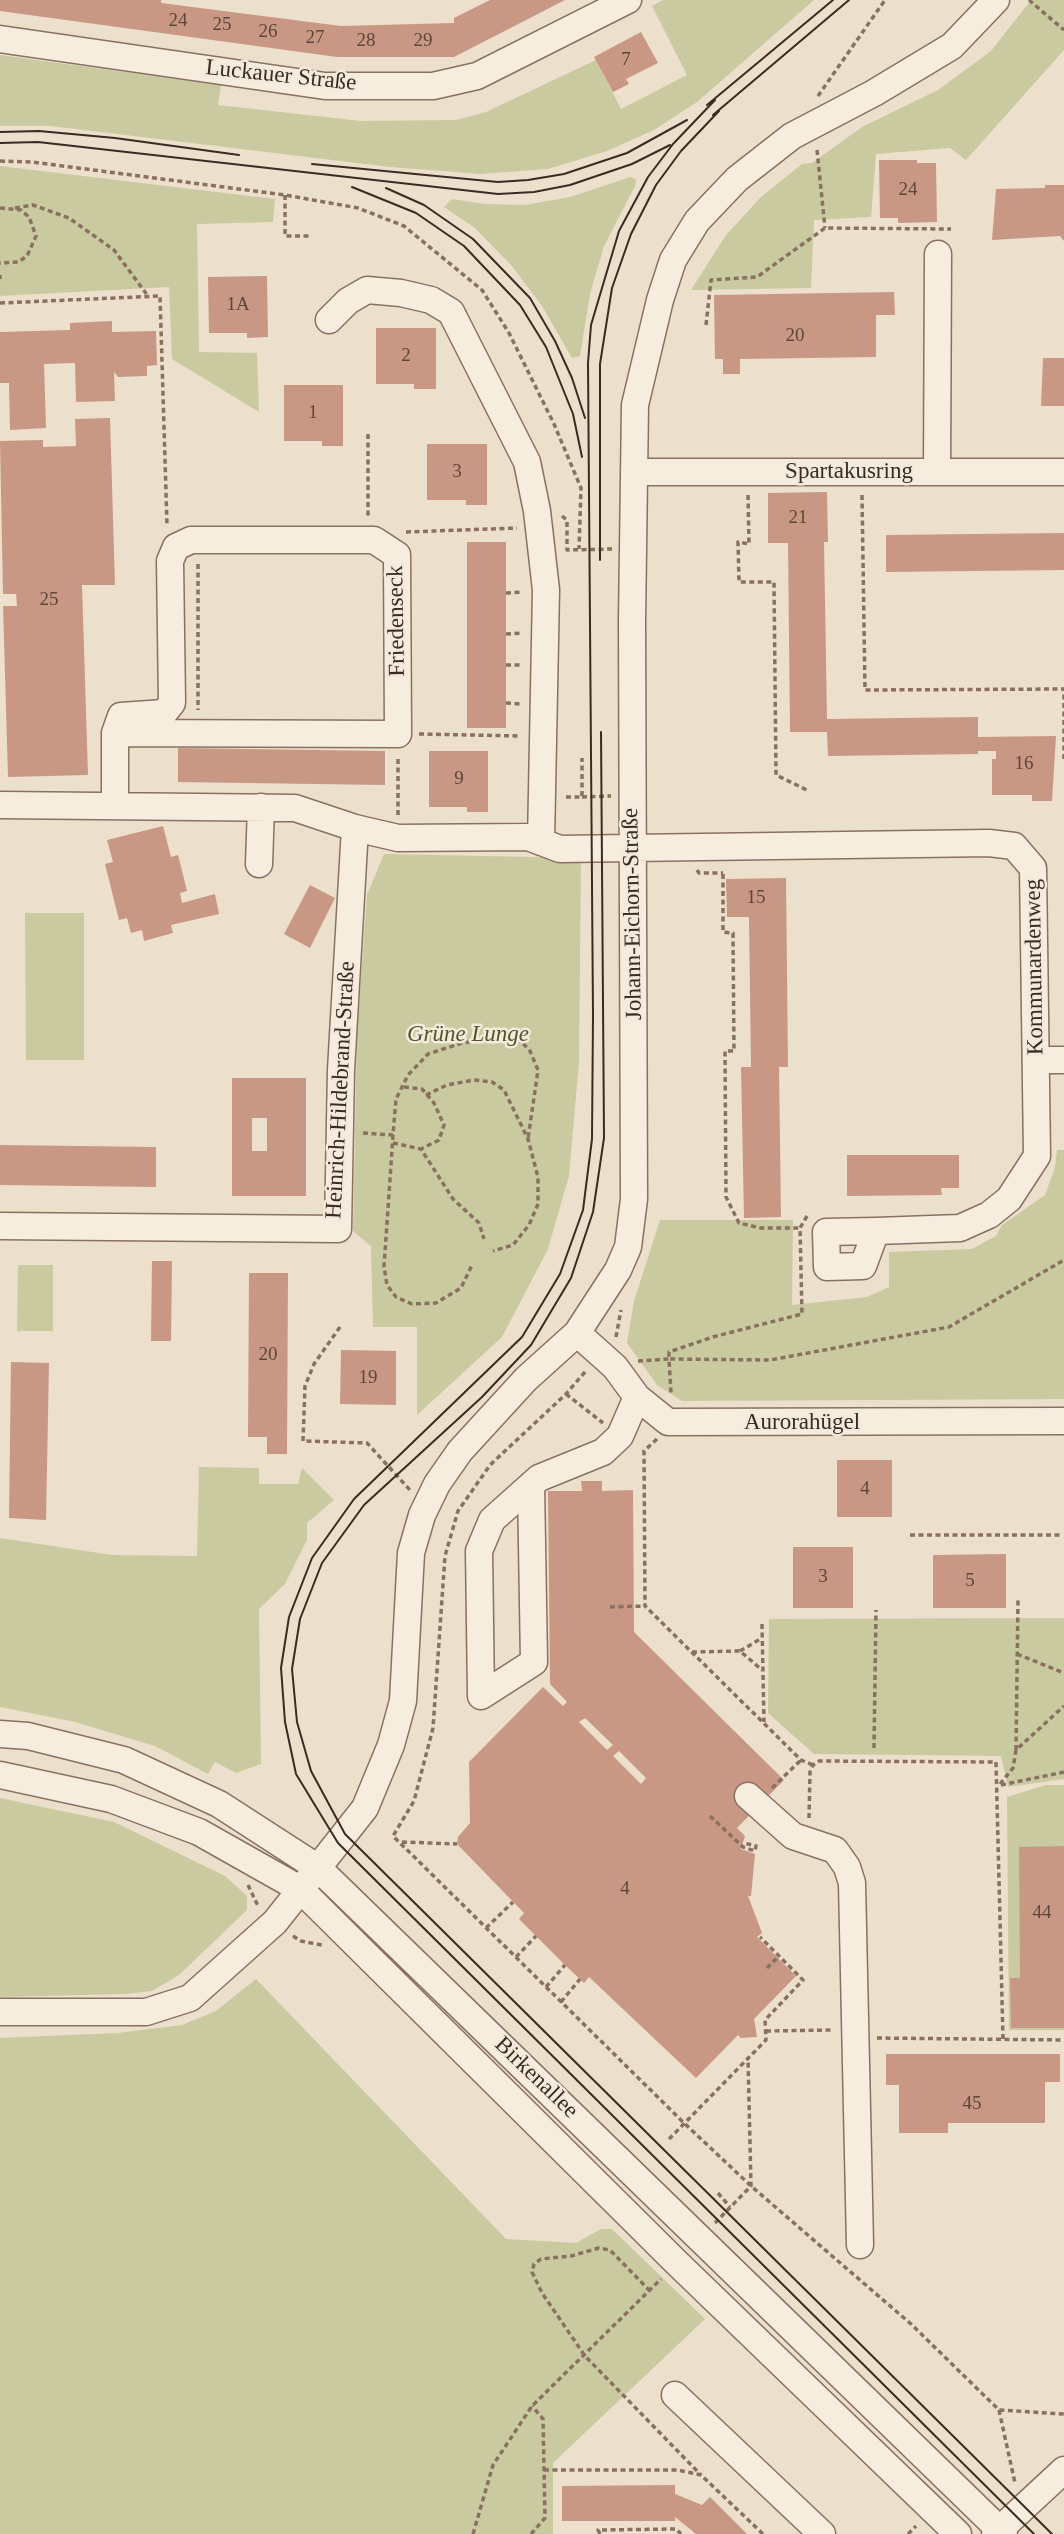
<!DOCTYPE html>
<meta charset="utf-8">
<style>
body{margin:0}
canvas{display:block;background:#ecdfcb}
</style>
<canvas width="1064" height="2534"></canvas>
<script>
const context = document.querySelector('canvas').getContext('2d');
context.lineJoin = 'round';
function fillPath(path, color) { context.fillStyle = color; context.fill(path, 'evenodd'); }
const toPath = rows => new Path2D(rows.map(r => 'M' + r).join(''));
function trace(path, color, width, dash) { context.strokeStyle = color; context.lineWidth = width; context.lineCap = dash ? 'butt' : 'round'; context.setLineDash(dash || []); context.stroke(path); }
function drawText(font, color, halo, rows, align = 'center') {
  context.font = font + ' Georgia,serif'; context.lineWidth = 5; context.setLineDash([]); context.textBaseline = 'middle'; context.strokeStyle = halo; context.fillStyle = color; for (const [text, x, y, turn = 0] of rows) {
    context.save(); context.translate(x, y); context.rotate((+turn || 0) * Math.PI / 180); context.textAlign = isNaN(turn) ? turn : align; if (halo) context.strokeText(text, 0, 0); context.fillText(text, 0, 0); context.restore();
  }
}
fillPath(toPath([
 [663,0,814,0,697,102,654,130,607,151,548,169,480,174,390,167,51,126,0,126,0,55,221,85,218,105,361,121,456,120,486,112,596,60,621,109,687,75,652,6],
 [1031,0,1064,0,1064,50,966,160,950,148,876,154,871,217,814,220,811,288,691,290,726,235,761,197,802,164,812,163,862,127,938,90,991,51],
 [0,166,275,199,273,222,197,224,199,352,257,353,259,412,172,359,169,287,0,296],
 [630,177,636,179,635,186,604,246,590,294,580,356,572,358,542,306,511,265,475,228,444,207,452,199,485,204,525,205,570,197],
 [384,854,581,858,579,1062,569,1176,548,1249,502,1337,417,1415,417,1327,373,1327,371,1246,353,1231,357,1034,367,895],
 [25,913,84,913,84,1060,26,1060],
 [1057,1150,1064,1150,1064,1399,682,1401,657,1385,627,1343,634,1301,660,1220,793,1220,792,1305,867,1297,889,1287,889,1252,972,1249,996,1236,1002,1225,1045,1195,1055,1167],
 [18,1265,53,1265,53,1331,17,1331],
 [199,1467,259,1468,259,1484,298,1484,302,1468,334,1500,307,1523,307,1540,285,1584,259,1609,261,1764,236,1773,215,1762,208,1774,155,1746,75,1722,0,1707,0,1538,112,1555,197,1556],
 [1064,1618,1064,1779,1008,1787,1001,1756,814,1754,768,1713,769,1619],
 [1046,1785,1064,1785,1064,2030,1009,2030,1007,1797],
 [0,1798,114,1822,225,1876,247,1896,247,1910,179,1975,152,1991,125,1994,0,1997],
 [256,1979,506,2239,576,2243,601,2229,612,2229,705,2319,553,2463,553,2534,0,2534,0,2038,117,2033,182,2025,216,2011]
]), '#cacaa0');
fillPath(toPath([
 [0,0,161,0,161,3,341,26,454,23,454,18,490,0,565,0,454,57,337,57,0,11],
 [641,32,658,63,626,79,629,84,613,92,594,57],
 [879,160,917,160,917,163,936,163,937,222,898,223,898,218,880,218],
 [1045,185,1064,185,1064,241,1060,236,992,240,996,189,1045,188],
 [267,276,268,337,247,338,247,333,209,333,208,277],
 [894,292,895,315,876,315,876,357,740,359,740,374,723,374,723,359,715,359,714,295],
 [112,321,112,332,156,331,157,365,147,366,147,376,118,377,114,372,115,401,76,402,75,363,44,364,46,428,10,430,9,383,0,383,0,332,70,330,70,323],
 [376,328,436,328,436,389,414,389,414,384,376,384],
 [1043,358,1064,358,1064,406,1041,406],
 [284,385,343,385,343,446,322,446,322,441,284,441],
 [110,418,115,585,82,585,88,775,8,777,3,606,17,606,16,594,3,594,0,441,43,440,43,447,76,446,75,419],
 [427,444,487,444,487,505,466,505,466,500,427,500],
 [827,492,828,542,824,542,827,719,978,717,978,737,1056,736,1052,801,1032,801,1032,795,992,795,992,759,996,759,996,751,978,751,978,754,828,756,827,732,790,732,788,543,768,543,768,493],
 [1064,533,1064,570,886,572,886,535],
 [467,542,506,542,506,728,467,728],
 [178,748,385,751,385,785,178,782],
 [429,751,488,751,488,812,467,812,467,807,429,807],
 [163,826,171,857,178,855,187,891,180,893,182,903,215,894,219,914,171,925,173,933,144,941,142,930,131,933,127,918,119,920,105,864,113,862,107,840],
 [786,878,788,1067,779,1067,781,1217,744,1218,741,1067,751,1067,749,917,727,917,726,879],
 [310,885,335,898,310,948,284,934],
 [232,1078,306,1078,306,1196,232,1196],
 [252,1118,267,1118,267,1151,252,1151],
 [0,1145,156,1147,156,1187,0,1185],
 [847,1155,959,1155,959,1188,941,1188,942,1195,847,1196],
 [152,1261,172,1261,171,1341,151,1341],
 [249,1273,288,1273,287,1454,267,1454,267,1437,248,1437],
 [341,1350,396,1351,396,1405,340,1404],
 [11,1362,49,1363,46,1520,9,1518],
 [837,1460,892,1460,892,1517,837,1517],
 [581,1481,602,1481,602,1491,633,1490,634,1632,784,1780,737,1828,745,1836,741,1849,755,1854,751,1896,748,1896,762,1933,757,1937,796,1976,754,2019,757,2037,741,2038,738,2035,696,2078,589,1977,584,1983,565,1965,519,1919,524,1913,457,1844,458,1837,470,1823,469,1762,543,1687,563,1706,567,1702,550,1684,548,1491,582,1491],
 [585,1718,613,1745,607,1750,579,1722],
 [619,1751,646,1778,641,1784,613,1756],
 [793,1547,853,1547,853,1608,793,1608],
 [1006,1554,1006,1608,933,1608,933,1555],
 [1064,1846,1064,2028,1011,2028,1010,1978,1020,1978,1019,1847],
 [886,2054,1060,2054,1060,2082,1045,2082,1045,2123,948,2123,948,2133,899,2133,899,2085,886,2085],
 [675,2485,675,2494,702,2505,710,2497,747,2534,696,2534,675,2517,675,2521,562,2521,562,2486]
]), '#c89884');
const minor = toPath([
 [0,39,325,86,433,86,477,76,628,0],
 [329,320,348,301,367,290,401,293,431,300,451,312,527,462,537,511,546,590,541,842],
 [634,472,1064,472],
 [937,472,938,254],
 [115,733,121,716,164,713,172,703,170,561,176,547,191,540,374,540,397,555,398,734,115,733,115,806],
 [0,805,295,808,355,828,398,838,528,837,560,849,989,843,1014,846,1033,868,1037,1156,1009,1199,989,1215,960,1228,876,1231,826,1232,827,1267,863,1266,876,1231],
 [259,864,261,807],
 [1037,1060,1064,1060],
 [0,1226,338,1229,341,1070,355,828],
 [577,1333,615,1367,637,1397,668,1422,1064,1421],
 [531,1485,534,1662,481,1696,479,1551,492,1520,539,1478,603,1452,620,1436,637,1397],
 [0,1734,28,1736,124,1760,219,1804,318,1868,1004,2534],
 [0,1775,111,1799,199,1832,300,1889,677,2263,958,2534],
 [748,1796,793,1836,835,1850,847,1867,852,1883,860,2245],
 [0,2012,146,2012,190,1998,275,1922,365,1808,391,1745,403,1701,411,1553,422,1515,437,1484,460,1451,526,1379,577,1333,618,1270,628,1247,634,1199,632,621,635,405,660,300,673,260,697,221,737,179,792,136,874,93,952,46,996,0],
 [675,2395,822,2534],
 [995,2534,1064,2470]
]);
trace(minor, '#897160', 29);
trace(toPath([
 [1029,0,1064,30],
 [818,96,885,0],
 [817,150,825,228],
 [0,161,32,162,285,195,358,208,404,226,482,290,509,333,554,424,581,488,579,549],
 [285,195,285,236,309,236],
 [0,208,21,210,29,217,36,236,27,256,18,262,0,263],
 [15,208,33,205,69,218,114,250,148,296],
 [0,275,0,279],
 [0,303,160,296,167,525],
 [706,325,711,280,757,277,825,228,951,229],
 [368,434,368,517],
 [748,495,749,544,738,542,739,582,774,582,776,775,809,791],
 [862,495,865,690,1064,689,1064,760],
 [562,516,567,520,567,550,612,549],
 [406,532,517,528],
 [198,564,198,710],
 [506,593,523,592],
 [506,634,522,633],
 [506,665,522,665],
 [506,703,521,704],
 [419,734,520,736],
 [566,797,582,797,582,758],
 [582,797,611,796],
 [398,815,398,756],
 [697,870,699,873,723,873],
 [723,874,723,932,733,933,734,1051,725,1051,726,1197,739,1223,761,1228,800,1228],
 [404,1087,422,1089,434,1103,444,1125,439,1140,421,1149],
 [426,1095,447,1085,474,1080,492,1082,504,1090,528,1139,538,1177,538,1204,529,1225,513,1245,493,1251],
 [363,1133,393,1135,396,1099,408,1075,428,1054,462,1043,502,1037,521,1041,530,1051,538,1070,528,1139],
 [393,1135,384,1267,387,1285,396,1297,412,1304,436,1303,461,1288,472,1265],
 [393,1143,421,1149,453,1199,479,1223,484,1239],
 [807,1216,800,1228,802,1314,713,1337,669,1352,669,1359,770,1360,949,1327,1064,1260],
 [340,1327,314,1364,305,1386,303,1441,367,1443,410,1490],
 [616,1337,621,1310],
 [638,1361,669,1359,671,1393],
 [585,1372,566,1394,490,1465,458,1511,445,1556,433,1728,414,1801,393,1836,683,2122,751,2186,911,2324,999,2410,1064,2414],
 [566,1394,603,1423],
 [657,1439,644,1451,645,1606,801,1760,813,1765],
 [910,1535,1062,1535],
 [610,1607,645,1606],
 [762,1624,764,1722],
 [740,1651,762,1638],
 [692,1652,740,1651,762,1670],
 [1017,1654,1064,1673],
 [874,1748,876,1610],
 [1016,1750,1018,1600],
 [1000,1784,1013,1768,1016,1750,1064,1706],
 [1001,1785,1064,1772],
 [772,1788,801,1760],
 [710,1816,743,1847,755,1851,756,1846,744,1843],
 [809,1818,810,1772,813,1765,819,1761,996,1762,1003,2039],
 [402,1842,457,1844],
 [248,1885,258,1906],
 [486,1928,513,1902],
 [293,1936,301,1941,322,1945],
 [516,1957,536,1936],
 [767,1968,779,1956],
 [546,1987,565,1965],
 [561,2002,580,1979],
 [766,2031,834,2030],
 [877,2038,1064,2040],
 [669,2139,766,2040,765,2020,803,1980,760,1937],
 [718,2193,730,2207],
 [715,2223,751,2186,748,2058],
 [650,2291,610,2250,599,2248,571,2256,541,2259,534,2264,532,2272,542,2293,585,2356,701,2475],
 [999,2410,1015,2483],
 [544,2470,678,2470,701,2475,763,2534],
 [473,2534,493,2465,532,2406,661,2279],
 [531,2534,545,2518,543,2419,532,2406],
 [600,2534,598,2530,676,2529,681,2534],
 [908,2534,916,2526]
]), '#897160', 3.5, [5, 3.5]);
trace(minor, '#f7eddf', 26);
trace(toPath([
 [715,100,673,144,648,177,619,231,591,325,588,363,593,1015,592,1139,583,1210,560,1274,522,1337,354,1499,312,1558,289,1617,281,1668,285,1722,296,1774,338,1843,1034,2534],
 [707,105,833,0],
 [713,115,849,0],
 [0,132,39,131,115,138,239,155],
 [0,143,38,142,498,194,534,192,570,185,632,164,670,145],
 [312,164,498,182,528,180,564,174,627,153,687,120],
 [352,187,416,213,464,246,520,305,546,347,573,414,582,457],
 [386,188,424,205,473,239,530,298,555,341,572,378,585,418],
 [600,560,600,364,612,288,631,234,656,185,681,151,719,111],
 [601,732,604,1138,593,1212,571,1278,531,1345,482,1397,364,1505,322,1563,300,1619,292,1669,297,1722,311,1771,345,1834,1052,2534]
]), '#3a2b23', 2);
drawText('19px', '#5e463b', null, [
 ["24",178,21],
 ["25",222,25],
 ["26",268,32],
 ["27",315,38],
 ["28",366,41],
 ["29",423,41],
 ["7",626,60],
 ["24",908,190],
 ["1A",238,305],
 ["20",795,336],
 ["2",406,356],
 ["1",313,413],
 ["3",457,472],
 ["21",798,518],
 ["25",49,600],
 ["16",1024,764],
 ["9",459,779],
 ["15",756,898],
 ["20",268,1355],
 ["19",368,1378],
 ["4",865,1489],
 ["3",823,1577],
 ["5",970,1581],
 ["4",625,1889],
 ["44",1042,1913],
 ["45",972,2104]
]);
drawText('23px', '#3a2b23', '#f4eadb', [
 ["Luckauer Straße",281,76,6],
 ["Spartakusring",849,472],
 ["Friedenseck",397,621,-91],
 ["Johann-Eichorn-Straße",633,914,-91],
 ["Kommunardenweg",1035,967,-91],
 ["Heinrich-Hildebrand-Straße",341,1090,-87],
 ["Aurorahügel",802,1423],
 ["Birkenallee",536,2078,44]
]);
drawText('italic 23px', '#50552b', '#f4eadb', [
 ["Grüne Lunge",468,1035]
]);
</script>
